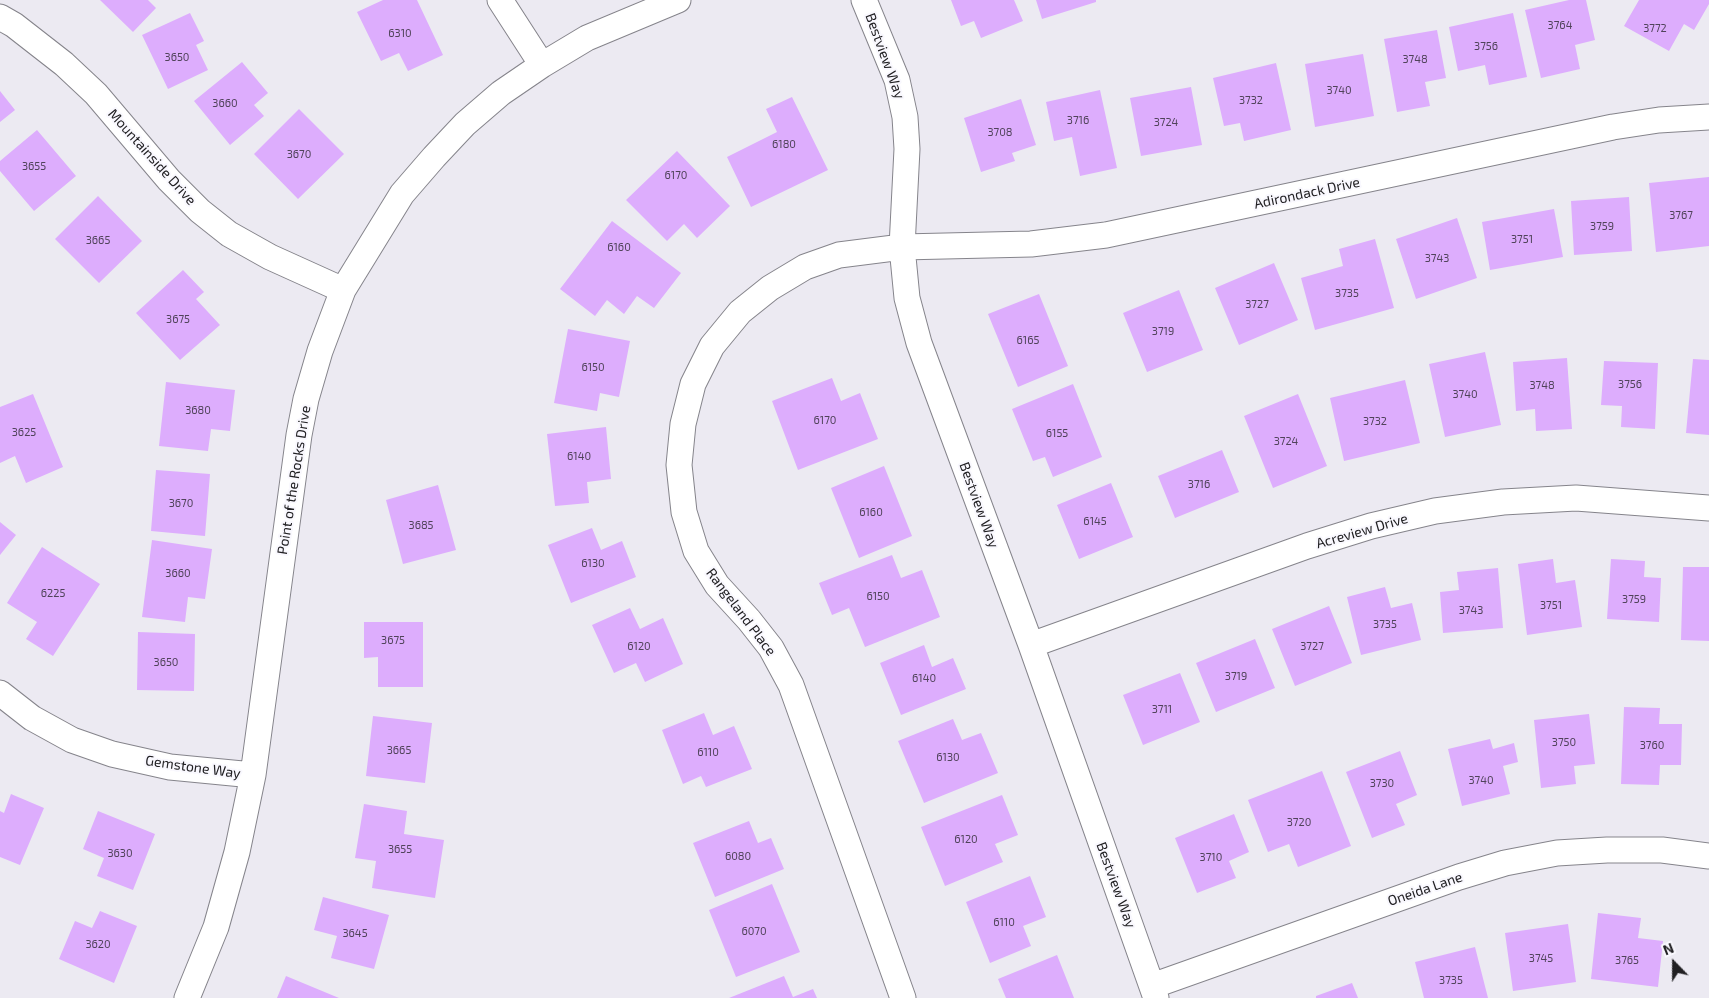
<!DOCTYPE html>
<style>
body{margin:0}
#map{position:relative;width:1709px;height:998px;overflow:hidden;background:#eceaf2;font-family:"Exo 2",sans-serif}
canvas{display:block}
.north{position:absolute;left:1649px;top:938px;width:50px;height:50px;-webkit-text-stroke:4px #f9f8fe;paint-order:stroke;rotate:338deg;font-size:14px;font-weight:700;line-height:20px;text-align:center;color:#212023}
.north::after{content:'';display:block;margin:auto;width:18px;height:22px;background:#212023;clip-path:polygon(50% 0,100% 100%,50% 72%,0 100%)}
</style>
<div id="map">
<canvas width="1709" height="998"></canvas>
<div class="north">N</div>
</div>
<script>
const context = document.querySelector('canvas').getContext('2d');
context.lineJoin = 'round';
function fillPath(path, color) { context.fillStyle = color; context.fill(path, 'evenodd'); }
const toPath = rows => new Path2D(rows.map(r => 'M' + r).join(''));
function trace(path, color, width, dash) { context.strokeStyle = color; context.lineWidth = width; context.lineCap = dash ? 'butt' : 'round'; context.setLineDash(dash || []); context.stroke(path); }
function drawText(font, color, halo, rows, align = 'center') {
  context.font = font + ' "Exo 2",sans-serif'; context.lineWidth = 4; context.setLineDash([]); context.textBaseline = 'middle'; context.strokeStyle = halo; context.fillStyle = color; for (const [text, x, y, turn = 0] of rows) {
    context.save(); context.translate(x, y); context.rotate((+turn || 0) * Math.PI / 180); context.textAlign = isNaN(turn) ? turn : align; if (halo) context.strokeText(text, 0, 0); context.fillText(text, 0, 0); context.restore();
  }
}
fillPath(toPath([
 [100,0,148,0,156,8,133,32],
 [383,0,417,0,443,55,408,71,399,53,381,61,357,12],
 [951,0,1014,0,1023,21,981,38,974,21,961,26],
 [1036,0,1096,0,1096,2,1042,19],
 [1569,0,1586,0,1595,40,1575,45,1580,69,1541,78,1525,10],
 [1639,0,1709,0,1709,4,1694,30,1684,24,1669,51,1624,26],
 [190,13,204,41,196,45,208,70,168,89,142,35],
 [1513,13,1527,77,1489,85,1485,65,1458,71,1449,27],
 [1437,30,1446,78,1425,82,1430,106,1397,112,1384,39],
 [1363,54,1374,116,1315,127,1305,64],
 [242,62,268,93,254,105,264,116,230,145,194,101],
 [1276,63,1291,130,1244,141,1240,123,1224,126,1213,78],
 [1191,87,1202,145,1141,156,1130,98],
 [1100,90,1117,168,1080,176,1072,137,1054,141,1046,102],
 [0,91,15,110,0,122],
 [792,97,828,170,751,207,727,157,777,132,766,109],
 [1021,99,1036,145,1012,153,1015,161,981,172,964,118],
 [299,109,344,154,298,199,254,154],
 [37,130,76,176,34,211,0,171,0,161],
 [677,151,730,206,697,238,684,224,667,241,626,200],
 [1709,177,1709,246,1656,252,1649,183],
 [98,196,142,241,99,283,55,239],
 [1629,197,1632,251,1574,255,1571,201],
 [1554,209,1563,257,1490,270,1482,222],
 [1457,218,1477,278,1416,299,1396,239],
 [612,221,681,273,654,308,637,296,624,314,607,300,595,316,560,289],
 [1375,239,1394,308,1315,330,1301,278,1343,266,1339,249],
 [1274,263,1298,320,1239,345,1215,288],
 [183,270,204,292,196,299,220,325,180,360,136,313],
 [1179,290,1203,350,1147,372,1123,313],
 [1039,294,1068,366,1018,387,988,314],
 [568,329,630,341,619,397,600,393,597,411,554,403],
 [1485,352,1501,425,1445,437,1429,364],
 [1567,358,1572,429,1536,431,1535,409,1516,411,1513,362],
 [1693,359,1709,360,1709,435,1686,433],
 [1604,361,1658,363,1655,429,1621,427,1622,406,1601,405],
 [832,378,841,401,860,393,878,439,798,470,772,401],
 [1405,380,1420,443,1344,461,1330,398],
 [166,382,235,390,230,431,211,429,208,451,159,446],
 [1073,384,1102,457,1053,477,1045,457,1033,461,1012,409],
 [33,394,63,467,26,483,15,456,0,463,0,407],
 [1298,394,1327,466,1273,488,1244,416],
 [606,427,611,479,587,482,589,503,555,506,547,434],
 [1222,450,1239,492,1175,518,1158,476],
 [884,466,912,536,859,558,831,488],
 [156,470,210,474,205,536,151,531],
 [1111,483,1133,537,1079,559,1057,505],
 [438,485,456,550,403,564,386,500],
 [0,522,16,535,0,555],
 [592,528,601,550,622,541,636,577,571,603,548,545],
 [152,540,212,549,205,599,188,597,185,622,142,617],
 [42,547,100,584,53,656,26,639,37,622,7,603],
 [892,555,901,578,922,570,940,617,865,647,849,608,832,615,819,583],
 [1553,559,1556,583,1575,580,1582,627,1527,635,1518,564],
 [1611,559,1645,561,1644,577,1661,578,1659,622,1607,619],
 [1683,567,1709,567,1709,641,1681,640],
 [1498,568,1503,628,1443,633,1440,592,1459,590,1457,572],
 [1385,587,1391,608,1412,603,1421,640,1361,655,1347,597],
 [1329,606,1352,663,1295,686,1272,629],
 [630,608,640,629,663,618,683,664,645,682,636,663,614,673,592,625],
 [364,622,423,622,423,687,378,687,378,657,364,658],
 [138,632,195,634,194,691,137,690],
 [1255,639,1275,688,1216,712,1196,663],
 [924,645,932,667,953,658,966,689,901,715,880,663],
 [1180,673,1200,722,1143,745,1123,695],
 [1624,707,1660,708,1659,724,1682,724,1681,765,1660,765,1659,785,1621,784],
 [704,713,713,735,734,726,752,769,706,787,701,776,683,784,662,730],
 [1589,714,1595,764,1574,766,1576,784,1541,788,1534,720],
 [373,716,432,723,425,783,366,776],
 [953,719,962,740,981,733,998,773,924,803,898,741],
 [1490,739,1493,749,1514,743,1518,762,1503,766,1510,794,1462,806,1448,749],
 [1400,751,1417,795,1396,804,1405,825,1372,838,1346,772],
 [1322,771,1351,846,1298,867,1289,844,1268,852,1248,800],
 [11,794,44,808,20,865,0,857,0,811,4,813],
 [1002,795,1018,835,995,844,1003,862,945,886,921,827],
 [364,804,407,811,404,834,444,840,435,898,372,888,376,861,355,858],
 [98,811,155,834,133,890,97,876,104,858,83,849],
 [1234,814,1249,852,1229,861,1236,878,1197,893,1175,838],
 [749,821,758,843,771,838,784,869,715,897,693,843],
 [1030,876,1046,917,1023,926,1031,946,990,963,966,902],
 [772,884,800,952,736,977,709,910],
 [323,897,389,915,374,969,331,958,337,936,314,930],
 [100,911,137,926,114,983,59,959,75,921,92,928],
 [1598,913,1641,918,1638,938,1663,941,1658,987,1591,979],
 [1568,924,1576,982,1513,991,1505,933],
 [1475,947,1488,998,1424,998,1415,962],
 [1057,955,1074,998,1006,998,998,979],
 [286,976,339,998,277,998],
 [784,976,793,997,813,989,817,998,729,998],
 [1352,983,1358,998,1316,998,1316,996]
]), '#ddadfd');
const street = toPath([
 [500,0,542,65],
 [864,0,897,80,905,117,907,149,902,247,907,298,919,343,1031,645,1156,998],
 [0,17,14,25,64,64,96,94,169,180,200,211,229,234,270,257,343,290],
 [1031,645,1307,546,1371,526,1435,511,1503,502,1576,498,1709,508],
 [0,693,32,718,72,740,112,754,170,767,253,775],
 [1152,986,1459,877,1505,863,1557,853,1607,850,1662,850,1709,856],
 [187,998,216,927,237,852,253,775,299,435,306,399,320,351,343,290,402,194,434,157,465,124,501,93,542,65,587,38,678,0],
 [903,998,791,685,771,648,749,620,717,585,696,551,684,512,679,465,683,424,693,384,712,346,740,312,770,288,805,267,839,255,902,247,1031,244,1106,235,1613,127,1659,120,1709,117]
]);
trace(street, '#85848b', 27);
trace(street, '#fff', 25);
drawText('11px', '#50435a', null, [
 ["3764",1560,25],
 ["3772",1655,28],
 ["6310",400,33],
 ["3756",1486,46],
 ["3650",177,57],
 ["3748",1415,59],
 ["3740",1339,90],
 ["3732",1251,100],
 ["3660",225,103],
 ["3716",1078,120],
 ["3724",1166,122],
 ["3708",1000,132],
 ["6180",784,144],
 ["3670",299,154],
 ["3655",34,166],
 ["6170",676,175],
 ["3767",1681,215],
 ["3759",1602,226],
 ["3751",1522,239],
 ["3665",98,240],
 ["6160",619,247],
 ["3743",1437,258],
 ["3735",1347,293],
 ["3727",1257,304],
 ["3675",178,319],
 ["3719",1163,331],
 ["6165",1028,340],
 ["6150",593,367],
 ["3756",1630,384],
 ["3748",1542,385],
 ["3740",1465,394],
 ["3680",198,410],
 ["6170",825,420],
 ["3732",1375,421],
 ["3625",24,432],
 ["6155",1057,433],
 ["3724",1286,441],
 ["6140",579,456],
 ["3716",1199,484],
 ["3670",181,503],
 ["6160",871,512],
 ["6145",1095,521],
 ["3685",421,525],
 ["6130",593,563],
 ["3660",178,573],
 ["6225",53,593],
 ["6150",878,596],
 ["3759",1634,599],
 ["3751",1551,605],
 ["3743",1471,610],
 ["3735",1385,624],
 ["3675",393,640],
 ["6120",639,646],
 ["3727",1312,646],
 ["3650",166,662],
 ["3719",1236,676],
 ["6140",924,678],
 ["3711",1162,709],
 ["3750",1564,742],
 ["3760",1652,745],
 ["3665",399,750],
 ["6110",708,752],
 ["6130",948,757],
 ["3740",1481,780],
 ["3730",1382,783],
 ["3720",1299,822],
 ["6120",966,839],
 ["3655",400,849],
 ["3630",120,853],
 ["6080",738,856],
 ["3710",1211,857],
 ["6110",1004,922],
 ["6070",754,931],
 ["3645",355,933],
 ["3620",98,944],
 ["3745",1541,958],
 ["3765",1627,960],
 ["3735",1451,980]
]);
drawText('14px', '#212023', '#f9f8fe', [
 ["Bestview Way",885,56,70],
 ["Mountainside Drive",152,157,48],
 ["Adirondack Drive",1307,193,-12],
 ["Point of the Rocks Drive",294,480,-81],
 ["Bestview Way",979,505,70],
 ["Acreview Drive",1362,531,-16],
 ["Rangeland Place",741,612,53],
 ["Gemstone Way",193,767,8],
 ["Bestview Way",1116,885,70],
 ["Oneida Lane",1425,889,-19]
]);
</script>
